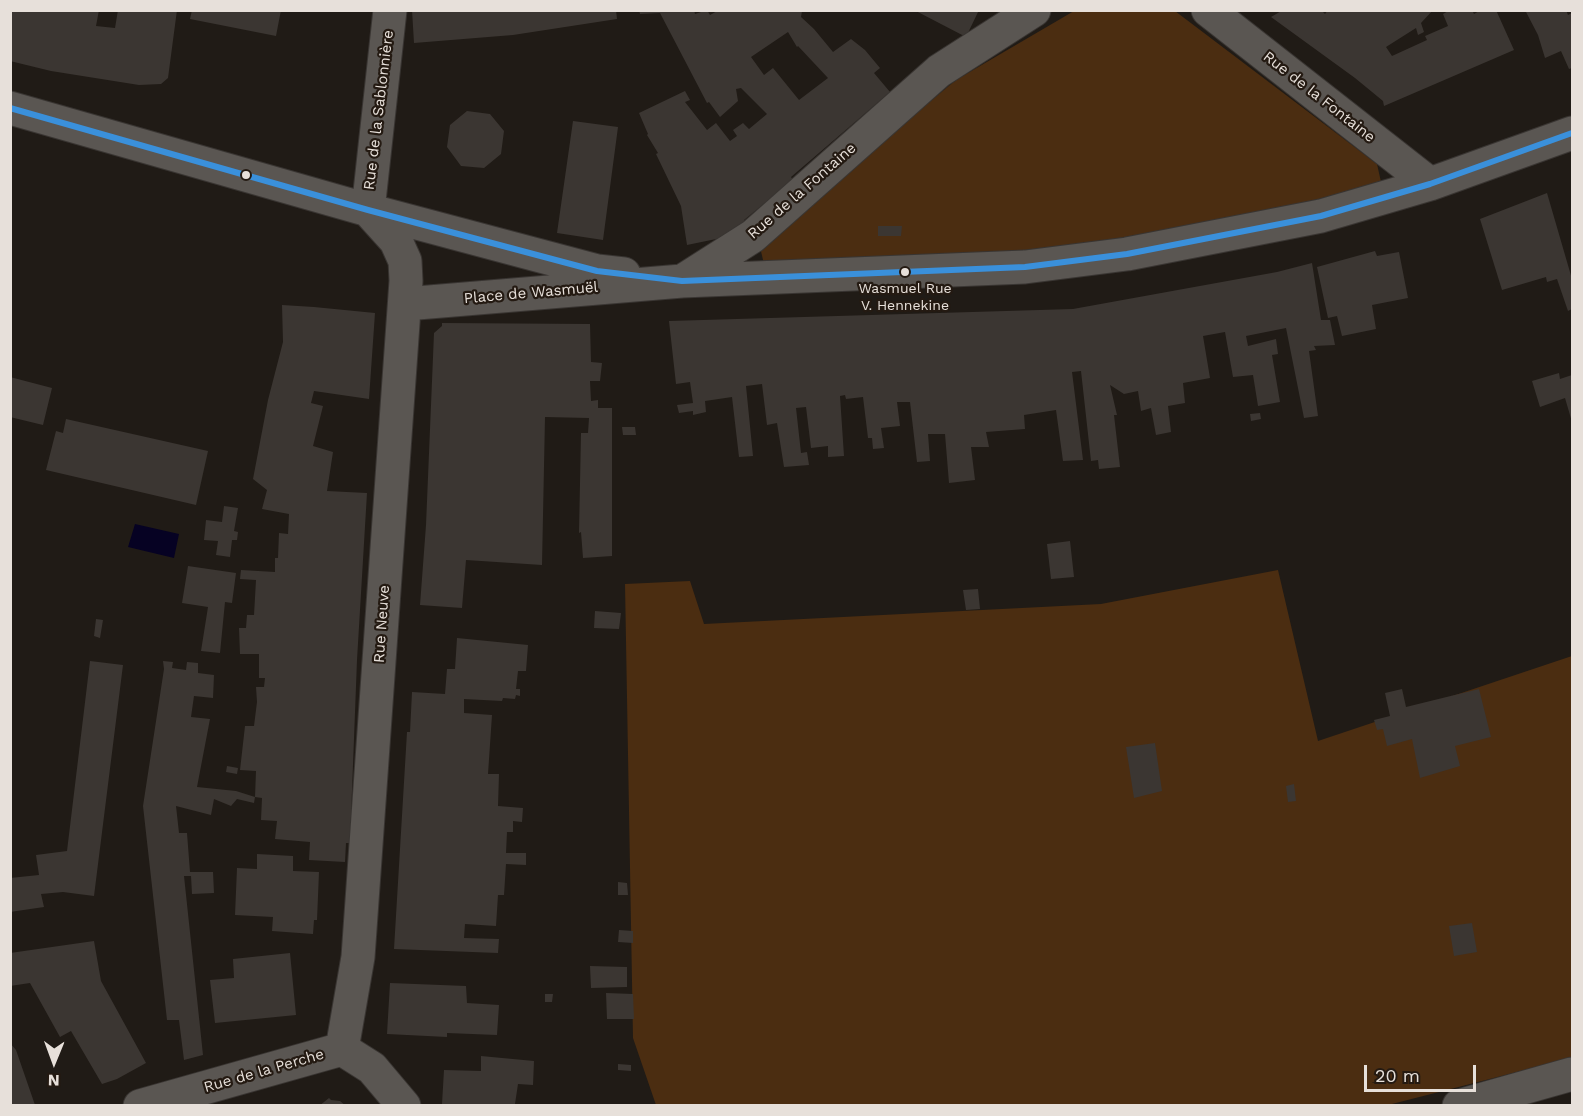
<!DOCTYPE html>
<meta charset="utf-8">
<style>
body{margin:0}
#map{position:relative;width:1583px;height:1116px;overflow:hidden;background:#201b16;font-family:"Work Sans",sans-serif}
canvas{display:block}
.frame{position:absolute;inset:0;border:12px solid #e7e0da;pointer-events:none}
.north{position:absolute;left:24px;top:1032px;width:60px;height:60px;-webkit-text-stroke:4px #241a12;paint-order:stroke;rotate:181deg;font-size:16px;font-weight:700;line-height:24px;text-align:center;color:#e7e0da}
.north::after{content:'';display:block;margin:auto;width:21px;height:27px;background:#e7e0da;clip-path:polygon(50% 0,100% 100%,50% 72%,0 100%)}
.scale{position:absolute;left:1364px;top:1065px;width:112px;height:27px;box-sizing:border-box;border:3px solid #e7e0da;border-top:0;padding-left:8px;font-size:18px;line-height:21px;white-space:nowrap;color:#e7e0da;-webkit-text-stroke:4px #241a12;paint-order:stroke}
</style>
<div id="map">
<canvas width="1583" height="1116"></canvas>
<div class="frame"></div>
<div class="north">N</div>
<div class="scale">20 m</div>
</div>
<script>
const c = document.querySelector('canvas').getContext('2d');
c.lineJoin = 'round';
function fillPath(path, color) { c.fillStyle = color; c.fill(path, 'evenodd'); }
const toPath = rows => new Path2D(rows.map(r => 'M' + r).join(''));
function strokePath(path, color, width, dash) { c.strokeStyle = color; c.lineWidth = width; c.lineCap = dash ? 'butt' : 'round'; c.setLineDash(dash || []); c.stroke(path); }
function write(font, color, halo, rows, align = 'center') {
  c.font = font + ' "Work Sans",sans-serif'; c.lineWidth = 4.5; c.setLineDash([]); c.textBaseline = 'middle'; c.strokeStyle = halo; c.fillStyle = color; for (const [text, x, y, turn = 0] of rows) {
    c.save(); c.translate(x, y); c.rotate((+turn || 0) * Math.PI / 180); c.textAlign = isNaN(turn) ? turn : align; if (halo) c.strokeText(text, 0, 0); c.fillText(text, 0, 0); c.restore();
  }
}
fillPath(toPath([
 [1074,11,1175,11,1377,164,1381,182,1319,199,1129,239,1010,254,764,264,759,243,956,80],
 [1278,570,1318,741,1572,656,1572,1058,1388,1105,656,1105,633,1038,625,584,690,581,704,624,1101,604]
]), '#4b2d11');
fillPath(toPath([
 [135,524,179,534,174,558,128,547]
]), '#060223');
fillPath(toPath([
 [10,10,99,10,96,26,115,28,118,10,177,10,168,78,161,84,139,85,51,71,10,61],
 [192,10,281,10,276,36,190,19],
 [412,10,616,10,617,19,513,35,414,43],
 [639,10,694,10,695,14,707,10,710,15,719,10,802,11,801,17,814,29,833,52,851,39,865,50,880,68,874,73,890,92,791,177,793,180,744,220,750,232,687,245,681,206,656,154,658,153,647,135,648,134,639,113,685,91,690,100,685,102,707,130,716,123,730,141,737,136,733,130,743,123,749,129,767,114,741,88,736,89,738,101,720,117,709,102,707,103,660,13,640,14],
 [788,32,797,47,798,46,828,78,799,100,773,68,764,75,751,57],
 [914,10,979,10,966,37],
 [1283,10,1321,10,1325,14,1328,10,1433,10,1421,23,1424,32,1418,35,1416,28,1386,47,1392,56,1427,40,1425,36,1448,26,1443,14,1450,10,1472,10,1474,14,1481,10,1496,10,1514,50,1384,106,1383,101,1355,78,1271,17],
 [1525,10,1566,10,1568,15,1572,13,1572,68,1569,69,1561,51,1545,58,1538,35],
 [467,111,490,114,504,131,501,154,484,168,461,166,447,147,450,125],
 [573,121,618,127,603,240,557,233],
 [1547,193,1572,279,1572,309,1568,311,1557,279,1547,282,1546,277,1502,290,1480,219],
 [878,226,902,226,901,236,878,236],
 [1375,251,1377,256,1399,252,1408,298,1372,305,1376,329,1342,336,1337,316,1328,318,1317,267],
 [1312,263,1321,320,1330,320,1335,345,1314,346,1316,350,1309,351,1318,416,1304,418,1286,328,1246,336,1248,346,1276,339,1278,354,1272,355,1280,402,1258,406,1253,375,1233,377,1225,332,1203,336,1210,378,1183,383,1185,403,1168,406,1171,432,1156,435,1151,408,1141,411,1138,391,1124,394,1110,385,1117,415,1114,415,1120,467,1099,469,1098,460,1091,461,1081,371,1072,372,1083,460,1063,461,1056,410,1024,415,1025,429,986,432,989,447,971,447,975,480,949,483,945,434,928,434,930,461,917,462,910,402,897,402,900,426,881,428,884,448,873,449,872,438,868,438,863,397,846,399,845,395,840,396,844,456,828,457,828,446,811,448,806,407,796,408,801,453,807,452,809,465,784,467,777,423,767,425,762,384,746,386,753,456,739,457,732,397,705,401,706,412,693,415,693,411,679,413,677,405,693,403,690,382,676,384,669,321,1073,309,1277,272],
 [282,305,314,307,375,313,369,399,314,391,311,403,323,406,313,446,333,452,327,491,367,493,357,660,350,843,346,843,345,862,309,860,310,842,275,839,277,821,261,820,262,798,255,797,254,803,237,799,231,806,214,799,211,815,176,806,179,833,187,833,190,872,213,872,214,893,192,894,191,876,184,876,203,1055,184,1060,179,1020,167,1020,143,806,164,669,163,661,173,662,172,668,186,670,187,662,198,663,198,673,214,675,213,698,194,696,191,717,210,719,197,787,236,791,255,797,256,771,240,770,245,726,254,726,257,702,256,687,264,687,265,678,259,678,259,654,240,654,239,628,246,628,247,615,254,615,256,580,240,579,241,570,275,572,275,558,278,558,279,533,288,534,289,514,262,509,267,490,253,479,268,400,283,342],
 [442,323,590,324,591,362,602,363,600,381,590,381,591,401,598,400,598,408,612,408,612,556,583,558,581,532,579,533,581,433,588,433,589,418,545,417,542,565,466,560,462,608,420,605,426,525,434,333,442,326],
 [1559,373,1560,379,1572,375,1572,422,1565,398,1540,407,1532,381],
 [10,377,52,388,43,425,10,417],
 [1260,413,1261,419,1251,421,1250,414],
 [66,419,208,451,196,505,46,470,56,431,63,433],
 [622,427,635,427,636,435,623,435],
 [224,506,238,508,234,531,238,532,237,540,232,540,230,557,216,555,218,541,204,540,206,520,222,522],
 [1070,541,1074,577,1051,579,1047,544],
 [188,566,236,573,232,603,225,602,220,653,201,651,208,607,182,603],
 [978,589,980,609,966,610,963,590],
 [595,611,621,613,619,629,594,628],
 [96,619,103,620,100,638,94,636],
 [457,638,528,645,526,671,518,671,516,689,520,689,520,696,516,695,515,699,503,698,502,701,464,699,464,713,492,715,488,774,499,774,498,806,523,808,522,822,513,821,513,832,507,832,506,853,526,853,526,865,506,864,504,895,498,895,496,926,465,924,464,938,499,939,498,953,394,949,407,732,410,732,412,692,445,694,447,669,455,669],
 [90,661,123,665,94,896,63,892,41,894,44,907,10,912,10,878,39,875,36,855,67,851],
 [1402,689,1406,707,1479,689,1491,737,1455,746,1460,766,1420,778,1412,739,1387,746,1383,729,1377,730,1374,720,1390,716,1385,693],
 [1155,743,1162,791,1134,798,1126,747],
 [227,766,238,768,237,774,226,772],
 [1294,784,1296,801,1288,802,1286,786],
 [257,854,293,856,293,871,319,872,317,920,314,920,313,934,272,931,273,917,235,915,237,868,257,869],
 [618,882,627,883,628,895,618,895],
 [1472,923,1477,952,1454,956,1449,926],
 [619,930,633,931,633,943,618,942],
 [94,941,101,981,146,1063,117,1079,102,1084,71,1031,60,1037,30,983,10,986,10,953],
 [290,953,296,1015,215,1023,210,980,234,978,233,959],
 [590,966,627,967,627,987,591,988],
 [390,983,466,986,467,1003,499,1005,497,1035,447,1033,447,1037,387,1034],
 [606,993,633,994,634,1019,607,1019],
 [545,994,553,994,552,1002,545,1002],
 [10,1043,16,1050,35,1105,10,1106],
 [481,1056,534,1061,533,1085,518,1084,515,1104,442,1104,444,1070,481,1071],
 [618,1064,631,1065,631,1071,618,1070],
 [329,1098,331,1100,340,1101,346,1106,319,1106]
]), '#3b3632');
const minor = toPath([
 [1208,10,1430,184],
 [10,108,368,210,597,271,624,274],
 [368,210,390,10],
 [684,280,753,236,939,71,1034,10],
 [405,304,682,281,1025,267,1127,254,1321,216,1430,184,1572,133],
 [342,1049,358,957,406,281,405,261,396,241,368,210],
 [140,1106,342,1049,372,1068,404,1106],
 [1459,1106,1572,1074]
]);
strokePath(minor, '#393532', 35);
strokePath(minor, '#5a5652', 33);
strokePath(toPath([
 [10,108,368,210,597,271,682,281,1025,267,1127,254,1321,216,1430,184,1572,133]
]), '#3a90db', 6);
for (const [x, y, r, color] of [
 [246,175,5,"#e7e0da"],
 [905,272,5,"#e7e0da"]
]) { const dot = new Path2D(); dot.arc(x, y, r, 0, 2 * Math.PI); c.fillStyle = color; c.fill(dot); strokePath(dot, '#241a12', 2); }
write('14px', '#e7e0da', '#241a12', [
 ["Wasmuel Rue",905,289],
 ["V. Hennekine",905,306]
]);
write('15px', '#e7e0da', '#241a12', [
 ["Rue de la Fontaine",1319,97,38],
 ["Rue de la Sablonnière",379,110,-83],
 ["Rue de la Fontaine",802,191,-41],
 ["Place de Wasmuël",531,293,-5],
 ["Rue Neuve",382,624,-86],
 ["Rue de la Perche",264,1071,-16]
]);
</script>
